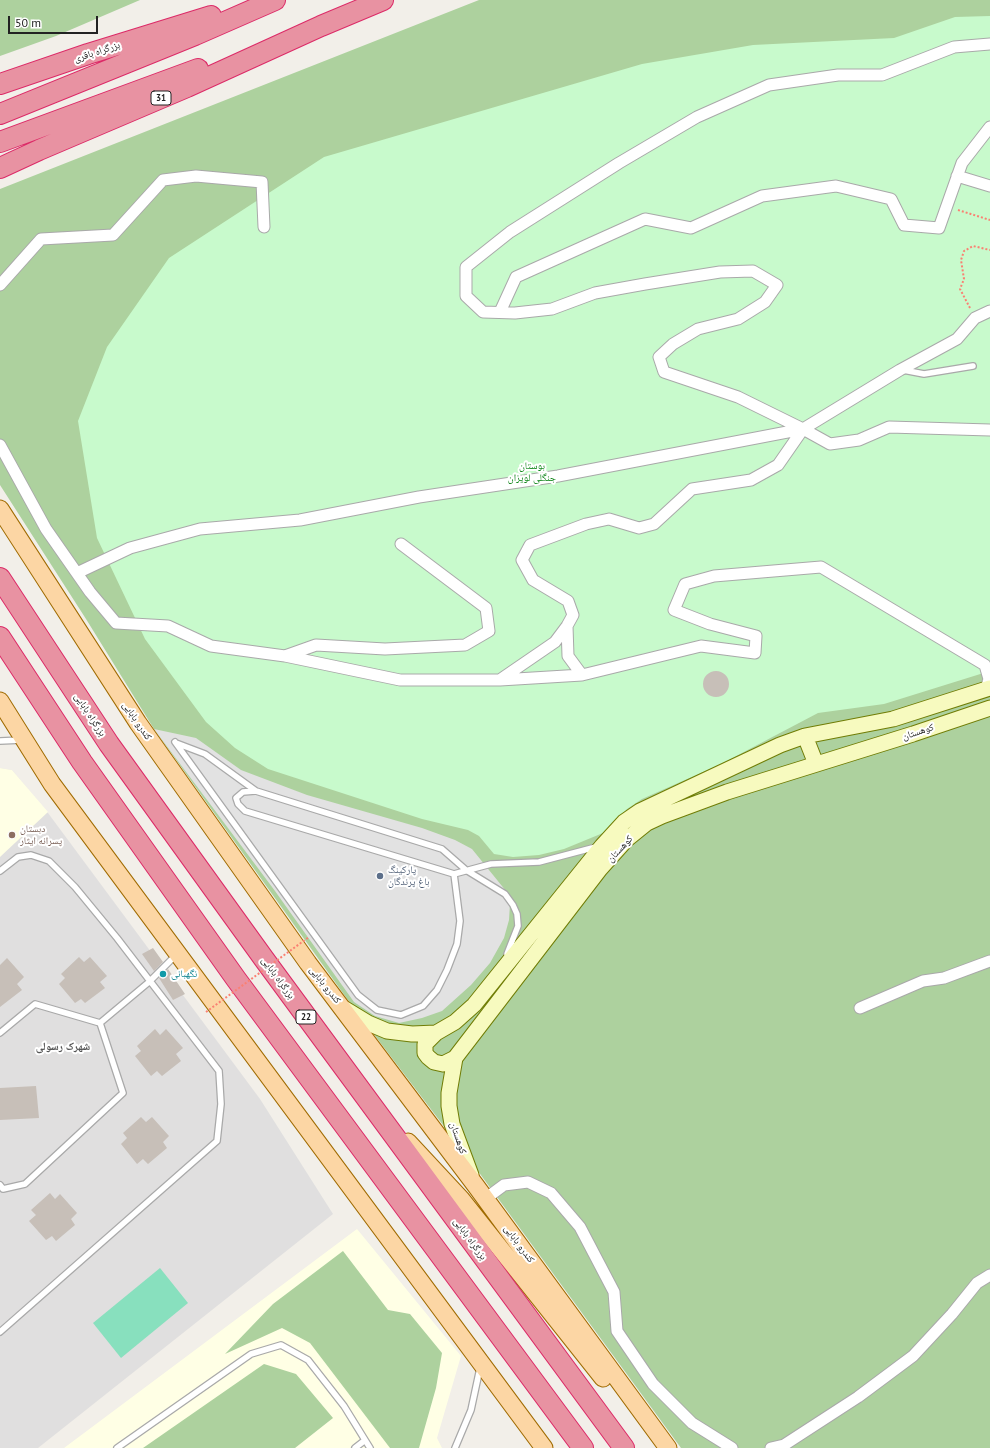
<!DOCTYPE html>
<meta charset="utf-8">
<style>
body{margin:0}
#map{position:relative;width:990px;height:1448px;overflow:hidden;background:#f2efe9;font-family:"PT Sans",sans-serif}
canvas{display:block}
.scale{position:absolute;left:8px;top:16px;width:90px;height:18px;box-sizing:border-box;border:2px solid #222;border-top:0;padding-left:5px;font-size:12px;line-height:14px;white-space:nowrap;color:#222;-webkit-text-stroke:3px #fff;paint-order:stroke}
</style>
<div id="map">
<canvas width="990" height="1448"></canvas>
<div class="scale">50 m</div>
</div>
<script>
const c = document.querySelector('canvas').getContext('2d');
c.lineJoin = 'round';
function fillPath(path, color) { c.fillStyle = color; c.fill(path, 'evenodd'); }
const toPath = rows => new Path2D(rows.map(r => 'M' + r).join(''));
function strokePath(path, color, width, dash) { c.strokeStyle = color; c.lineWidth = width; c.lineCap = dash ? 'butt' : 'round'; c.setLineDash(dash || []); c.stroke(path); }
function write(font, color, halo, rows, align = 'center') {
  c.font = font + ' "PT Sans","Noto Naskh Arabic",sans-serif'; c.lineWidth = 4; c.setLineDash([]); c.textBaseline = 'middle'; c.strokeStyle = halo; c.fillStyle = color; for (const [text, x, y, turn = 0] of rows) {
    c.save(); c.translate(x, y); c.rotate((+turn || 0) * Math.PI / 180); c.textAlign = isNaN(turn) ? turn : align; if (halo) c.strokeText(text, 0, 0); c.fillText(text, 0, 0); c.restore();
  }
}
fillPath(toPath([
 [0,768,12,770,48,813,260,1099,333,1214,38,1448,0,1448]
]), '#e0dfdf');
fillPath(toPath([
 [0,768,12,770,48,812,0,857],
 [357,1229,461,1356,437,1438,442,1448,64,1448]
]), '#ffffe5');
fillPath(toPath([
 [0,0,140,0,56,36,0,56],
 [479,0,990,0,990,1448,681,1448,475,1167,350,1003,154,729,86,619,0,485,0,189],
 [343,1251,388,1310,410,1314,442,1353,436,1388,419,1448,390,1448,310,1343,282,1328,225,1354,273,1304],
 [264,1364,296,1374,333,1418,295,1448,143,1448]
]), '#add19e');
fillPath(toPath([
 [990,16,990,671,884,704,818,713,721,764,642,799,627,809,603,833,564,849,539,855,513,857,494,854,479,836,468,830,422,819,268,769,235,748,206,722,145,639,97,538,78,421,107,347,169,258,324,157,642,64,753,45,894,38,955,17]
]), '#c8facc');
fillPath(toPath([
 [160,1268,188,1303,121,1358,93,1323]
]), '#88e0be');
fillPath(toPath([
 [154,729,196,738,241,770,307,795,422,828,455,840,472,849,506,891,510,904,509,920,504,938,490,963,471,985,442,1011,422,1018,399,1023,375,1016,354,1002,275,891]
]), '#e2e2e2');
fillPath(toPath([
 '703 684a13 13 0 1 1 26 0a13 13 0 1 1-26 0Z',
 [153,948,163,962,154,971,142,954],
 [79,957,84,962,90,957,107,976,100,982,105,988,85,1003,81,999,75,1003,59,984,65,978,61,974],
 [7,958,24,977,17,984,22,990,0,1007,0,965],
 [168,969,185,994,173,1000,159,978],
 [155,1029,160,1035,166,1029,183,1048,176,1054,181,1061,162,1076,157,1071,151,1076,135,1056,141,1051,137,1046],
 [36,1086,39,1118,0,1120,0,1088],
 [141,1117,146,1122,152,1117,169,1136,163,1142,167,1148,148,1164,143,1159,137,1164,121,1144,127,1138,123,1133],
 [50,1193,55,1199,60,1194,77,1213,71,1219,75,1225,56,1241,52,1236,46,1240,29,1221,36,1215,31,1210]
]), '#c7bfb8');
const lane = toPath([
 [903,370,924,374,973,366],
 [0,741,22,740],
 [175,742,358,995,377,1010,401,1015,423,1006,437,990,447,970,457,944,460,921,454,874],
 [176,743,205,754,256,791,442,849,466,870,505,894,513,905,517,914,518,926,507,954],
 [255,791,243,792,236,798,238,804,245,811,454,874,491,864,539,862,596,847],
 [0,871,18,857,31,855,49,861,75,887,117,938,219,1071,221,1104,217,1141,0,1332],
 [100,1023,149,982,177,954],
 [0,1033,35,1004,100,1023],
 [0,1185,3,1189,25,1184,123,1093,100,1023],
 [117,1448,251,1354,281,1345,308,1360,344,1406,370,1448],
 [355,1448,364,1441],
 [455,1448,471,1410,480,1368]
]);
const street = toPath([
 [990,44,954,47,882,75,838,75,769,85,697,117,619,163,510,232,466,267,466,296,483,312,515,313,552,309,595,293,645,284,720,272,753,271,777,285,765,302,738,319,698,329,673,344,659,357,664,372,738,397,803,429,900,370,957,339,975,318,990,311],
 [957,176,990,186],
 [0,285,41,239,113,235,163,180,196,176,262,182,264,227],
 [500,312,516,277,645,219,691,228,762,196,836,186,891,199,904,225,939,228,962,163,990,127],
 [0,445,46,529,90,592,116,623,168,626,211,646,285,656,400,680,500,680,582,675,701,646,755,653,756,636,710,624,674,610,685,584,714,576,821,567,985,665,989,679,986,689],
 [77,573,130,548,200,529,300,520,419,497,558,476,803,429,830,444,859,440,889,427,990,430],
 [567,626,568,656,582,675],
 [285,656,316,645,385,649,465,645,489,631,486,608,401,544],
 [501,679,555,642,567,626,573,615,568,601,533,580,522,560,530,545,586,524,609,519,639,528,654,524,692,489,751,480,778,465,803,429],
 [860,1008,923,981,944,978,990,961],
 [485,1199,504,1185,528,1182,551,1193,580,1227,614,1292,617,1331,653,1384,692,1423,732,1448],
 [771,1448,784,1445,858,1397,913,1356,952,1314,977,1283,990,1275]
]);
const secondary = toPath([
 [805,736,816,764],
 [345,1009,368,1023,387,1031,412,1034,436,1033,455,1022,474,1005,602,846,624,822,640,811,780,745,805,736,893,719,990,688],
 [436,1033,425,1044,425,1053,428,1057,434,1062,443,1064,455,1058],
 [471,1175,452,1124,449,1106,449,1093,455,1058,600,869,626,840,647,823,662,816,727,792,913,734,990,708]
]);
const primary = toPath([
 [0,509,138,723,308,963,476,1186,668,1448],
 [0,701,52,784,544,1448],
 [408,1142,461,1199,603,1378]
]);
const highway = toPath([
 [0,84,88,54,211,16],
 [0,114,195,35,275,0],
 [0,142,198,69],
 [0,168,39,150,187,87,321,26,383,0],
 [0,578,109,744,264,959,624,1448],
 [0,637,82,762,236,979,583,1448]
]);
strokePath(lane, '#a9a9a9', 8);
strokePath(street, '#a9a9a9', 13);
strokePath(secondary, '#707d05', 17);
strokePath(primary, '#a06b00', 19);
strokePath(highway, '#dc2a67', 22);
strokePath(toPath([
 [958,210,990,220],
 [970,308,960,289,964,279,961,260,964,251,973,246,990,250]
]), '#fa8072', 2, [2, 2]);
strokePath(lane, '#fff', 5.5);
strokePath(street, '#fff', 11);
strokePath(secondary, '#f7fabf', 15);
strokePath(primary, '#fcd6a4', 17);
strokePath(highway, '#e892a2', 20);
strokePath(toPath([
 [206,1012,309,937]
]), '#fa8072', 2, [2, 2]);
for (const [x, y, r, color] of [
 [12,835,4,"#8d6e63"],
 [380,876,4,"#5c6f8a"],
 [163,974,4,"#0f9aa8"]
]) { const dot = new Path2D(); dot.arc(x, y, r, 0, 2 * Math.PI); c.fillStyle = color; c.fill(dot); strokePath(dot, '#fff', 1.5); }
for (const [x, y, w] of [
 [161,98,20],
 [306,1017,20]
]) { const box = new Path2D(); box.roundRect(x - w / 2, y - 7, w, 14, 3); c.fillStyle = '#fff'; c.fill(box); strokePath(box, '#222', 1); }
write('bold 9px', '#222', null, [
 ["31",161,98],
 ["22",306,1017]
]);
write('10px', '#222', '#fff', [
 ["بزرگراه باقری",97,52,-18],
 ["بزرگراه بابایی",90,715,57],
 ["کندرو بابایی",137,721,56],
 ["کوهستان",918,732,-18],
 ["کوهستان",620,849,-47],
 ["بزرگراه بابایی",278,978,54],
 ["کندرو بابایی",325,985,52],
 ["کوهستان",458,1138,71],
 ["بزرگراه بابایی",470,1239,54],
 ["کندرو بابایی",519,1244,54]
]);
write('10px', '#0c8416', '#fff', [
 ["بوستان",532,466],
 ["جنگلی لویزان",532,478]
]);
write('10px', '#785e54', '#fff', [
 ["دبستان",20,829],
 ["پسرانه ایثار",20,841]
], 'left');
write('10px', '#4e5e75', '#fff', [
 ["پارکینگ",388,870],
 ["باغ پرندگان",388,882]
], 'left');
write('10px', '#0d838f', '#fff', [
 ["نگهبانی",171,974]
], 'left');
write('bold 11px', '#555', '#fff', [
 ["شهرک رسولی",63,1047]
]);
</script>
